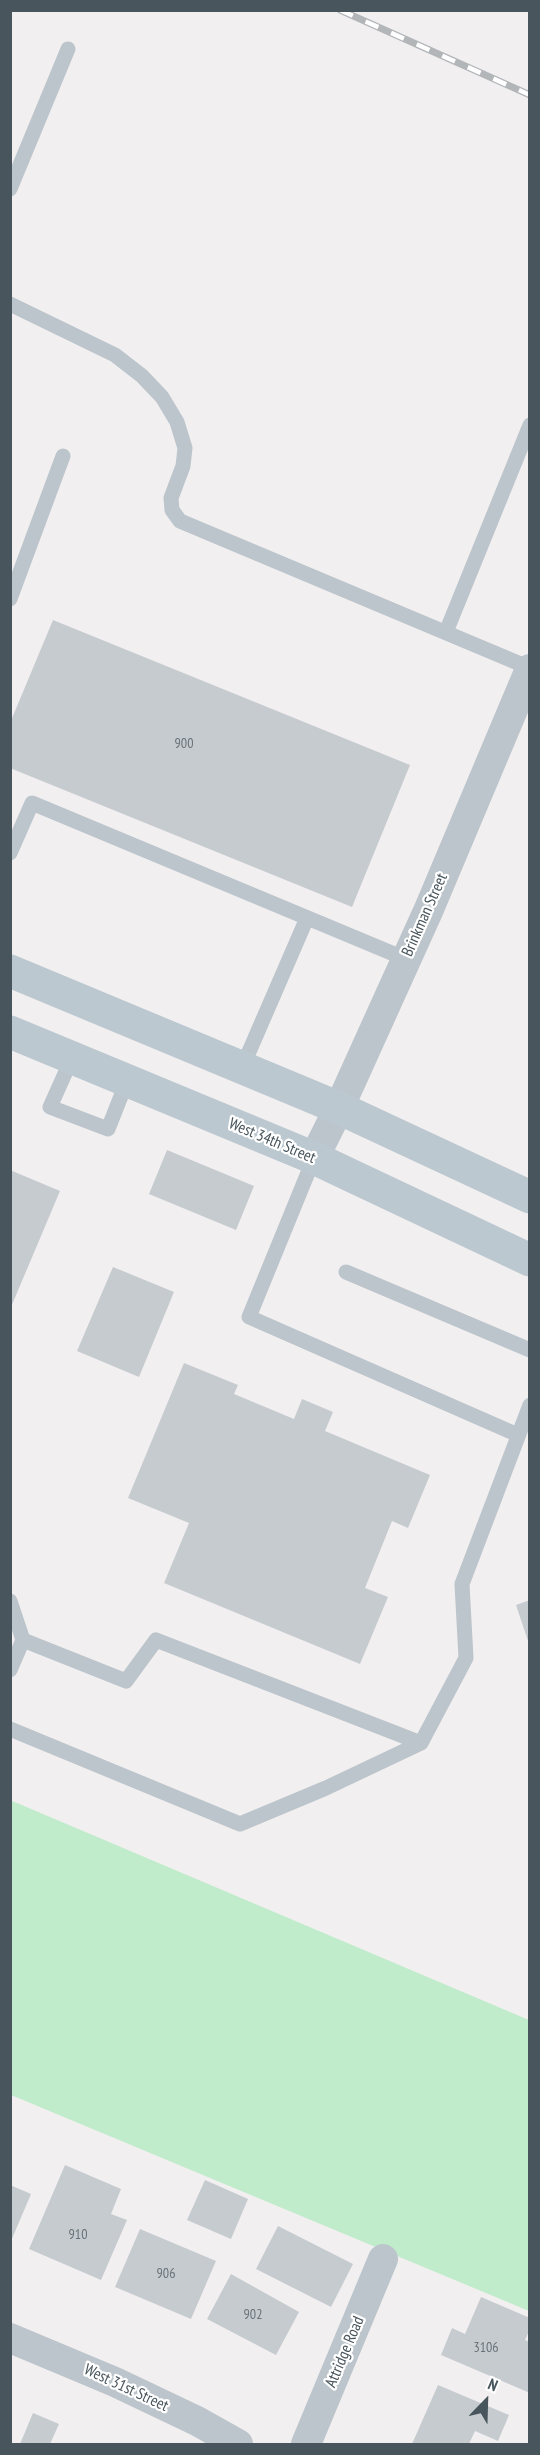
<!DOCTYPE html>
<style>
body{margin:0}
#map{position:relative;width:540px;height:2455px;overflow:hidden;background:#f2eff0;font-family:"PT Sans Narrow",sans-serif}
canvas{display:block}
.frame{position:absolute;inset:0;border:12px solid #48555c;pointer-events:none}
.north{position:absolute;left:456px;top:2371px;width:60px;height:60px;-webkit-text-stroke:4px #fff;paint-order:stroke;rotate:23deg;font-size:16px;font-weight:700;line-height:24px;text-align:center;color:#48555c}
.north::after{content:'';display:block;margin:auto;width:21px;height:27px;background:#48555c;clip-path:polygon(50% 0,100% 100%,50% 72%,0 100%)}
</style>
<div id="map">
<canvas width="540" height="2455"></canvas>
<div class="frame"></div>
<div class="north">N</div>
</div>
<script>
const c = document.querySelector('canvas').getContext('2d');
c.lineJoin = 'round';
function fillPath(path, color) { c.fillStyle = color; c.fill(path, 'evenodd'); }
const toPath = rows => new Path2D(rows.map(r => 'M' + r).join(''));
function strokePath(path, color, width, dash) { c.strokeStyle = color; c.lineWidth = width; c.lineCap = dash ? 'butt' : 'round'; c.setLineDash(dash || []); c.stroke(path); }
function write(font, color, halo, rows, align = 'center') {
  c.font = font + ' "PT Sans Narrow",sans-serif'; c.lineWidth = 4.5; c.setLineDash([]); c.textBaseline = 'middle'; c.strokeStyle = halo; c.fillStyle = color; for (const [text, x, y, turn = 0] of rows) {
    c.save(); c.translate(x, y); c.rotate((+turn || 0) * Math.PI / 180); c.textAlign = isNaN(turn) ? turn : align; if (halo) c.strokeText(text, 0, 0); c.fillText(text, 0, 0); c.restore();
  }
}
fillPath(toPath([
 [10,1800,529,2020,529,2311,11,2095]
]), '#c1eccc');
fillPath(toPath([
 [53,620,410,765,352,907,10,768,10,723],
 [167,1150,254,1186,236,1230,149,1194],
 [10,1170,60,1191,11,1307,10,1307],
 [113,1267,174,1292,139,1377,77,1351],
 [184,1363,238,1385,234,1394,294,1419,302,1399,333,1412,325,1431,430,1475,408,1528,392,1521,365,1588,388,1597,360,1664,164,1583,189,1523,128,1498],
 [530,1600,530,1644,529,1644,516,1605],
 [65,2165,121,2189,111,2214,127,2220,101,2280,29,2249],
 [205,2180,248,2199,231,2239,187,2220],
 [10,2185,31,2194,11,2241,10,2241],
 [278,2226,353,2264,331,2307,256,2269],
 [140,2229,216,2261,191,2319,115,2287],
 [231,2274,299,2312,276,2355,207,2319],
 [481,2297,530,2318,530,2329,525,2340,530,2342,530,2393,441,2355,452,2328,465,2334],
 [438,2385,509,2415,498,2441,475,2431,469,2444,412,2444],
 [33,2413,59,2424,50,2444,20,2444]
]), '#c6cbcf');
strokePath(toPath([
 [10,189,68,49],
 [10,304,115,355,142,376,162,397,177,422,185,448,183,466,171,498,172,510,180,521,530,668],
 [10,599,63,456],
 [446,632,530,425],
 [10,853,32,803,406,959],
 [72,1058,50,1107,108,1129,127,1081],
 [242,1068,307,918],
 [314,1158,249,1317,518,1435],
 [346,1272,530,1350],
 [10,1601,23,1640,10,1670],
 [23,1640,126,1681,156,1640,421,1743,466,1658,462,1584,530,1405],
 [10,1729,240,1824,326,1788,421,1743]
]), '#bcc5cb', 15);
strokePath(toPath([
 [314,1158,339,1108,429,909,530,669],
 [10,2338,115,2382,197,2421,238,2444],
 [306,2444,383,2259]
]), '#bcc5cb', 30);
strokePath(toPath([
 [10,971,339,1108,530,1197],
 [10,1032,314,1158,530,1260]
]), '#bcc8d0', 33);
const rail = toPath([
 [340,10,530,95]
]);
strokePath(rail, '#b2b6b9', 7);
strokePath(rail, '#fff', 4.5, [14]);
write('14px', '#687279', null, [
 ["900",184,744],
 ["910",78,2235],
 ["906",166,2274],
 ["902",253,2315],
 ["3106",486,2348]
]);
write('16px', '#48555c', '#fff', [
 ["Brinkman Street",425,915,-66],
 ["West 34th Street",272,1141,23],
 ["Attridge Road",345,2352,-67],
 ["West 31st Street",126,2388,25]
]);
</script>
